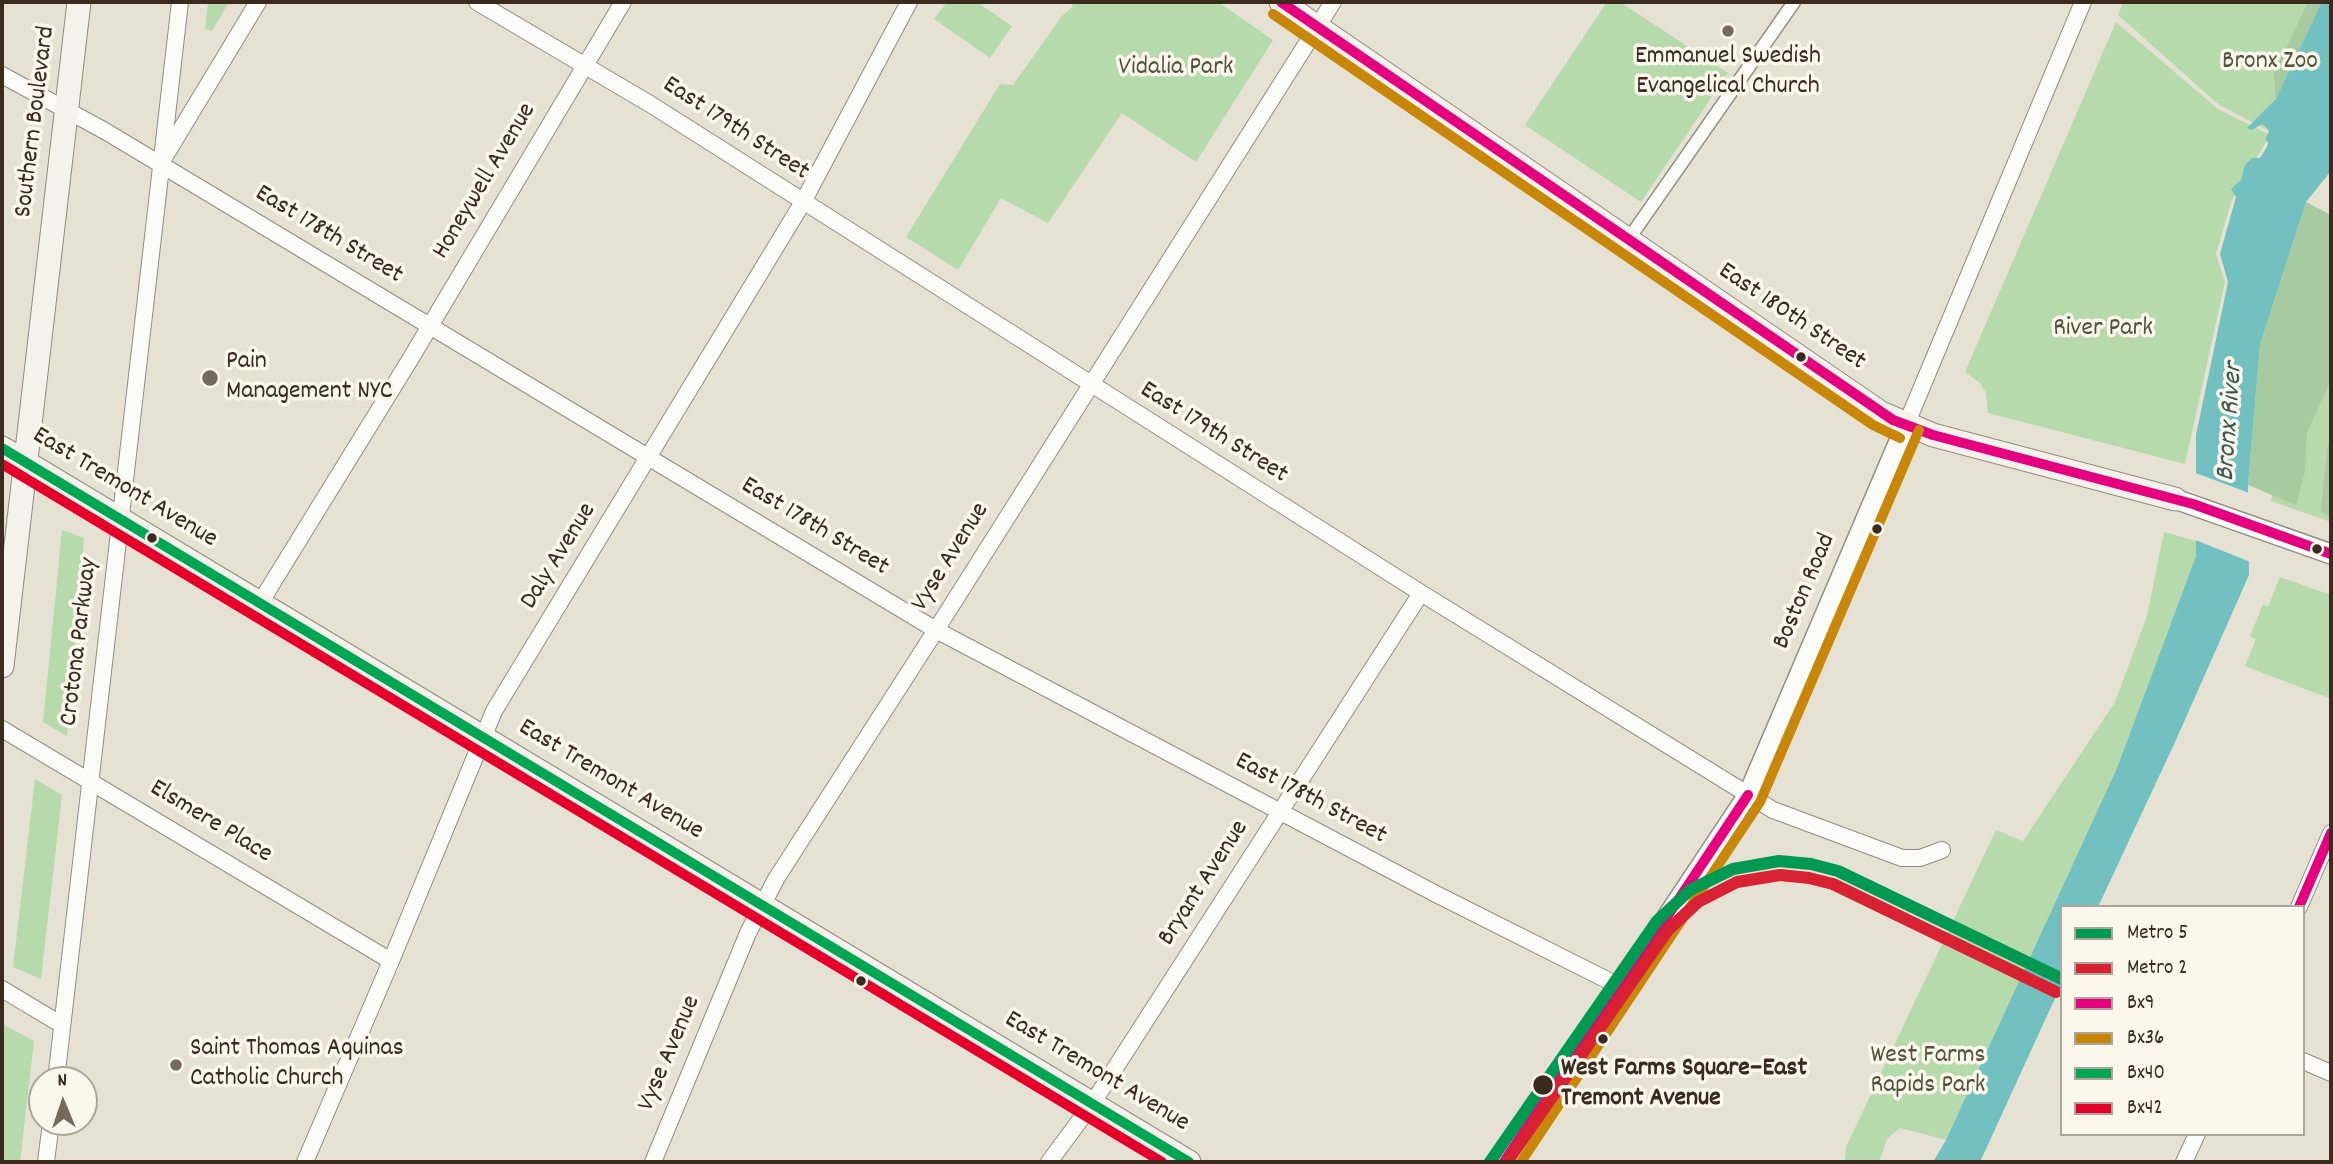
<!DOCTYPE html>
<meta charset="utf-8">
<style>
body{margin:0}
#map{position:relative;width:2333px;height:1164px;overflow:hidden;background:#e5e2d3;font-family:Dekko,sans-serif}
canvas{display:block}
.frame{position:absolute;inset:0;border:4px solid #3b2a1e;pointer-events:none}
.legend{position:absolute;left:2060px;top:905px;width:245px;height:231px;box-sizing:border-box;background:#fbf7ec;border:2px solid #aea59a;margin:0;padding:9px 12px;list-style:none;font-size:21px;color:#3b2a1e}
.legend li{display:flex;align-items:center;gap:14px;height:35px}
.legend b{width:35px;border:2px solid #aea59a}
.north{position:absolute;left:28px;top:1066px;width:70px;height:70px;box-sizing:border-box;background:#fbf7ec;border:2px solid #aea59a;border-radius:50%;rotate:358deg;font-size:19px;font-weight:700;line-height:28px;text-align:center;color:#3b2a1e}
.north::after{content:'';display:block;margin:auto;width:24px;height:32px;background:#766a5d;clip-path:polygon(50% 0,100% 100%,50% 72%,0 100%)}
</style>
<div id="map">
<canvas width="2333" height="1164"></canvas>
<div class="frame"></div>
<ul class="legend">
<li><b style="height:9px;background:#009952"></b>Metro 5</li>
<li><b style="height:9px;background:#d82233"></b>Metro 2</li>
<li><b style="height:9px;background:#e5007d"></b>Bx9</li>
<li><b style="height:9px;background:#c88708"></b>Bx36</li>
<li><b style="height:9px;background:#00a651"></b>Bx40</li>
<li><b style="height:9px;background:#e4002b"></b>Bx42</li>
</ul>
<div class="north">N</div>
</div>
<script>
const c = document.querySelector('canvas').getContext('2d');
c.lineJoin = 'round';
function fillPath(path, color) { c.fillStyle = color; c.fill(path, 'evenodd'); }
const toPath = rows => new Path2D(rows.map(r => 'M' + r).join(''));
function strokePath(path, color, width, dash) { c.strokeStyle = color; c.lineWidth = width; c.lineCap = dash ? 'butt' : 'round'; c.setLineDash(dash || []); c.stroke(path); }
function write(font, color, halo, rows, align = 'center') {
  c.font = font + ' Dekko,sans-serif'; c.lineWidth = 7; c.setLineDash([]); c.textBaseline = 'middle'; c.strokeStyle = halo; c.fillStyle = color; for (const [text, x, y, turn = 0] of rows) {
    c.save(); c.translate(x, y); c.rotate((+turn || 0) * Math.PI / 180); c.textAlign = isNaN(turn) ? turn : align; if (halo) c.strokeText(text, 0, 0); c.fillText(text, 0, 0); c.restore();
  }
}
fillPath(toPath([
 [208,2,229,2,212,31,205,29],
 [947,2,977,2,1012,26,990,58,934,19],
 [1069,2,1218,2,1273,40,1196,162,1122,113,1048,223,1001,198,958,270,906,237,1000,84,1013,85,1062,16,1073,6],
 [1607,2,1620,2,1728,73,1641,202,1525,125],
 [2123,2,2331,2,2331,163,2219,105,2118,15],
 [2116,22,2218,109,2270,135,2231,202,2216,254,2225,282,2185,464,1988,413,1986,393,1980,383,1965,372],
 [2331,203,2331,522,2271,501],
 [62,530,84,538,67,736,43,722],
 [2164,532,2196,541,2196,556,2117,768,1946,1140,1900,1128,1887,1139,1879,1162,1845,1162,1846,1147,1996,830,2023,841,2115,702,2147,616],
 [2280,577,2331,595,2331,699,2245,666,2256,639,2250,636,2263,604,2268,607],
 [35,779,62,795,41,979,13,967],
 [2,1024,34,1041,20,1162,2,1162]
]), '#b7daac');
fillPath(toPath([
 [2308,2,2322,2,2276,99,2274,73],
 [2306,202,2331,215,2331,380,2307,433,2305,471,2296,505,2248,485,2260,345],
 [2331,437,2331,516,2321,512,2327,449]
]), '#a7caa1');
fillPath(toPath([
 [2322,2,2331,2,2331,171,2306,202,2260,345,2248,485,2249,575,2176,740,2098,907,2062,907,2062,983,1980,1162,1933,1162,1946,1140,2117,768,2196,556,2196,435,2228,282,2220,254,2236,197,2231,189,2241,180,2245,165,2252,158,2260,158,2267,147,2268,142,2265,140,2269,131,2265,126,2262,124,2252,130,2247,128,2276,99]
]), '#72c0c0');
fillPath(toPath([
 [2193,472,2252,494,2253,563,2193,539]
]), '#e5e2d3');
const pedestrian = toPath([
 [1628,240,1794,2]
]);
const minor = toPath([
 [477,2,650,104,1421,593,1773,810,1902,858,1920,858,1942,850],
 [2,75,105,131,936,630,1436,894,1621,987],
 [165,156,258,2],
 [1906,425,2083,2],
 [260,603,411,358,623,2],
 [2,729,391,961],
 [2299,907,2331,833],
 [2,989,62,1025],
 [2303,1061,2331,1073],
 [56,1080,180,2],
 [46,1162,51,1122],
 [305,1162,391,961,494,711,803,202,909,2],
 [653,1162,748,933,776,879,936,630,1333,2],
 [1049,1162,1092,1104,1421,593],
 [2184,1162,2197,1134]
]);
const tertiary = toPath([
 [2175,499,2331,554],
 [1504,1162,1748,795,1906,425]
]);
const secondary = toPath([
 [1281,2,1881,413,1933,435,2175,499],
 [2,448,1189,1162],
 [2,666,79,2]
]);
strokePath(pedestrian, '#918d83', 15);
strokePath(minor, '#918d83', 18);
strokePath(tertiary, '#918d83', 22);
strokePath(secondary, '#918d83', 25);
strokePath(pedestrian, '#fbfbf8', 12);
strokePath(minor, '#fbfbf8', 16);
strokePath(tertiary, '#fbfbf8', 19);
strokePath(secondary, '#f5f1eb', 23);
strokePath(toPath([
 [1281,2,1893,420,1933,435,2193,504,2331,554],
 [2299,907,2331,833],
 [1504,1162,1748,795]
]), '#e5007d', 10);
strokePath(toPath([
 [1273,14,1873,425,1900,438],
 [1521,1162,1760,802,1919,430]
]), '#c88708', 10);
strokePath(toPath([
 [2,448,1189,1162]
]), '#00a651', 10);
strokePath(toPath([
 [2,464,1162,1162]
]), '#e4002b', 10);
strokePath(toPath([
 [1490,1162,1657,921,1690,890,1733,869,1779,861,1811,864,1838,871,2062,979]
]), '#009952', 12);
strokePath(toPath([
 [1507,1162,1668,930,1698,902,1737,882,1780,875,1809,878,1833,884,2056,992]
]), '#d82233', 12);
for (const [x, y, r, color] of [
 [1728,31,7,"#766a5d"],
 [1801,357,6,"#3b2a1e"],
 [210,378,9,"#766a5d"],
 [1877,529,6,"#3b2a1e"],
 [152,538,6,"#3b2a1e"],
 [2317,549,6,"#3b2a1e"],
 [861,981,6,"#3b2a1e"],
 [1603,1039,6,"#3b2a1e"],
 [176,1065,7,"#766a5d"],
 [1543,1085,11,"#3b2a1e"]
]) { const dot = new Path2D(); dot.arc(x, y, r, 0, 2 * Math.PI); c.fillStyle = color; c.fill(dot); strokePath(dot, '#fbf7ec', 2.5); }
write('26px', '#3b2a1e', '#fbf7ec', [
 ["Emmanuel Swedish",1728,58,"center"],
 ["Evangelical Church",1728,88,"center"],
 ["Pain",226,363],
 ["Management NYC",226,393],
 ["Saint Thomas Aquinas",190,1050],
 ["Catholic Church",190,1080]
], 'left');
write('26px', '#50543a', '#fbf7ec', [
 ["Bronx Zoo",2270,63],
 ["Vidalia Park",1176,69],
 ["River Park",2103,330],
 ["West Farms",1928,1057],
 ["Rapids Park",1928,1087]
]);
write('26px', '#3b2a1e', '#fbf7ec', [
 ["Southern Boulevard",37,122,-83],
 ["East 179th Street",735,130,33],
 ["Honeywell Avenue",486,182,-59],
 ["East 178th Street",328,236,31],
 ["East 180th Street",1791,318,34],
 ["East 179th Street",1213,434,32],
 ["East Tremont Avenue",124,489,31],
 ["East 178th Street",814,528,31],
 ["Daly Avenue",560,557,-58],
 ["Vyse Avenue",952,558,-58],
 ["Boston Road",1806,592,-67],
 ["Crotona Parkway",81,642,-83],
 ["East Tremont Avenue",610,781,31],
 ["East 178th Street",1310,800,28],
 ["Elsmere Place",210,823,31],
 ["Bryant Avenue",1205,884,-57],
 ["Vyse Avenue",671,1054,-67],
 ["East Tremont Avenue",1096,1073,31]
]);
write('bold 26px', '#3b2a1e', '#fbf7ec', [
 ["West Farms Square–East",1561,1070],
 ["Tremont Avenue",1561,1100]
], 'left');
write('italic 28px', '#3d5954', '#fbf7ec', [
 ["Bronx River",2232,422,-86]
]);
</script>
